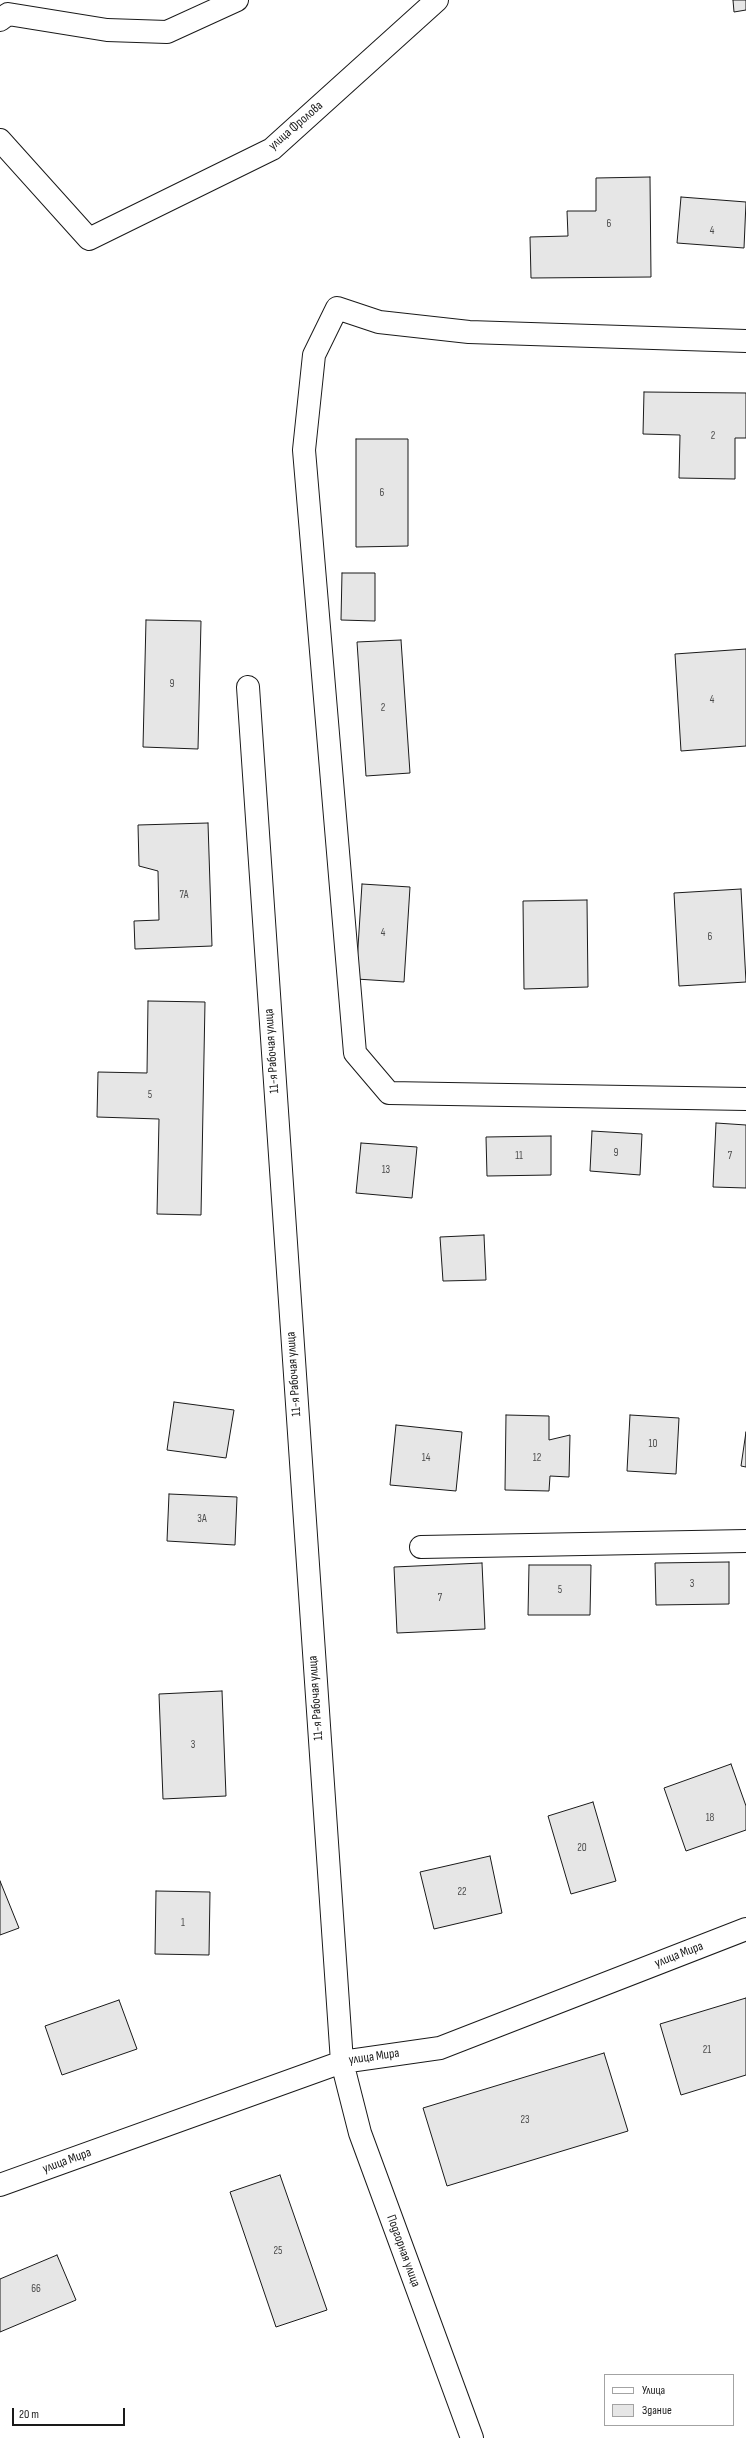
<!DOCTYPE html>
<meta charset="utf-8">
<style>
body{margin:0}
#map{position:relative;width:746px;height:2438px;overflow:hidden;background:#fff;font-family:"Sofia Sans Condensed",sans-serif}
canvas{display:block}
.legend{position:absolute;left:604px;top:2374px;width:130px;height:52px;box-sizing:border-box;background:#fff;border:1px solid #a3a3a3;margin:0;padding:5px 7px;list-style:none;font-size:12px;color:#1a1a1a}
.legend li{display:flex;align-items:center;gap:8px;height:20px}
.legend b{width:20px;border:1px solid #a3a3a3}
.scale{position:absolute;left:12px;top:2408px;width:113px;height:18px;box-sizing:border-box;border:2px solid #1a1a1a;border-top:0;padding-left:5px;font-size:12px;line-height:14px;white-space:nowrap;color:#1a1a1a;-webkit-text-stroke:3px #fff;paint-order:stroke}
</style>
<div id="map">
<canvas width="746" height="2438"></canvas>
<ul class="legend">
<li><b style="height:5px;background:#fff"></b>Улица</li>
<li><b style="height:11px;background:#e6e6e6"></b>Здание</li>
</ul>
<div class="scale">20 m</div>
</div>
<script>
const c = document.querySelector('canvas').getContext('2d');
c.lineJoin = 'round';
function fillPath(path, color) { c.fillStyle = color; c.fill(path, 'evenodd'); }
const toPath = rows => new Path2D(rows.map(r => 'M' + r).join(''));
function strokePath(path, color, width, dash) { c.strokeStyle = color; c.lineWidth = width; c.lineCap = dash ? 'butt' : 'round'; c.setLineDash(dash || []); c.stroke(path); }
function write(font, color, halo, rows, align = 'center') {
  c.font = font + ' "Sofia Sans Condensed",sans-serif'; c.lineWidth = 3; c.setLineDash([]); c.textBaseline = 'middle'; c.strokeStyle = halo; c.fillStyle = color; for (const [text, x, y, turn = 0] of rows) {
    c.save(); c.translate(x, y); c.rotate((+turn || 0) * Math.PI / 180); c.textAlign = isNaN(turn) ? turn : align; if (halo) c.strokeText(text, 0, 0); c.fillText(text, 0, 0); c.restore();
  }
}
const building = toPath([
 [733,0,746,0,746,10,734,12,733,0],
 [650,177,651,277,531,278,530,237,568,236,567,211,596,211,596,178,650,177],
 [681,197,746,202,744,248,677,243,681,197],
 [644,392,746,393,746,438,735,438,735,479,679,478,680,435,643,434,644,392],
 [356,439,408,439,408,546,356,547,356,439],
 [342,573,375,573,375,621,341,620,342,573],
 [146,620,201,621,198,749,143,747,146,620],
 [401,640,410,773,366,776,357,642,401,640],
 [746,649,746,746,681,751,675,654,746,649],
 [208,823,212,946,135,949,134,921,159,920,158,871,139,866,138,825,208,823],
 [362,884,410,887,404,982,356,979,362,884],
 [741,889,746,982,679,986,674,893,741,889],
 [587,900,588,987,524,989,523,901,587,900],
 [148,1001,205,1002,201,1215,157,1214,159,1119,97,1117,98,1072,147,1073,148,1001],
 [716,1123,746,1125,746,1188,713,1187,716,1123],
 [592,1131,642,1134,640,1175,590,1171,592,1131],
 [551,1136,551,1175,487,1176,486,1137,551,1136],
 [361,1143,417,1147,412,1198,356,1193,361,1143],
 [484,1235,486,1280,443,1281,440,1237,484,1235],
 [174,1402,234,1410,226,1458,167,1450,174,1402],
 [506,1415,549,1416,549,1440,570,1435,569,1477,550,1476,549,1491,505,1490,506,1415],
 [630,1415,679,1418,676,1474,627,1471,630,1415],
 [396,1425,462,1432,456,1491,390,1485,396,1425],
 [746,1432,746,1467,741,1466,746,1432],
 [169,1494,237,1497,235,1545,167,1541,169,1494],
 [729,1562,729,1604,656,1605,655,1563,729,1562],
 [482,1563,485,1629,397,1633,394,1567,482,1563],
 [529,1565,591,1565,590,1615,528,1615,529,1565],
 [222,1691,226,1796,163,1799,159,1694,222,1691],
 [731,1764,746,1806,746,1830,686,1851,664,1788,731,1764],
 [593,1802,616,1881,571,1894,548,1816,593,1802],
 [490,1856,502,1913,434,1929,420,1872,490,1856],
 [0,1881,19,1928,0,1935,0,1881],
 [156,1891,210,1892,209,1955,155,1954,156,1891],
 [746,1998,746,2075,681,2095,660,2024,746,1998],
 [119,2000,137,2049,62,2075,45,2026,119,2000],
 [604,2053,628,2131,447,2186,423,2108,604,2053],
 [280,2175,327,2310,276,2327,230,2192,280,2175],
 [57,2255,76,2300,0,2332,0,2279,57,2255]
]);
fillPath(building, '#e6e6e6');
strokePath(building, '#1a1a1a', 1);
const minor = toPath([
 [0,20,8,14,107,30,167,32,237,0],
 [0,140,89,239,272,149,437,0],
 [746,341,469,332,379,322,337,308,314,355,304,450,355,1053,389,1093,746,1099],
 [248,687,342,2062,360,2133,472,2438],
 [421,1547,746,1541],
 [0,2185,342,2062,440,2048,746,1929]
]);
strokePath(minor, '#1a1a1a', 24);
strokePath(minor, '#fff', 22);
write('11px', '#4d4d4d', null, [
 ["6",609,224],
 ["4",712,231],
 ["2",713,436],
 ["6",382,493],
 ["9",172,684],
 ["4",712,700],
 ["2",383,708],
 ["7А",184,895],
 ["4",383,933],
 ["6",710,937],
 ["5",150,1095],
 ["9",616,1153],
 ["11",519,1156],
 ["7",730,1156],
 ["13",386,1170],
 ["10",653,1444],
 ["14",426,1458],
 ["12",537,1458],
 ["3А",202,1519],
 ["3",692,1584],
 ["5",560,1590],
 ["7",440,1598],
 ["3",193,1745],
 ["18",710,1818],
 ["20",582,1848],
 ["22",462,1892],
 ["1",183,1923],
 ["21",707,2050],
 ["23",525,2120],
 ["25",278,2251],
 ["66",36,2289]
]);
write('13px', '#1a1a1a', '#fff', [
 ["улица Фролова",296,126,-41],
 ["11-я Рабочая улица",272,1051,-94],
 ["11-я Рабочая улица",294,1374,-94],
 ["11-я Рабочая улица",316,1698,-94],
 ["улица Мира",679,1955,-21],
 ["улица Мира",374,2057,-8],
 ["улица Мира",67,2161,-20],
 ["Подгорная улица",403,2251,70]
]);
</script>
